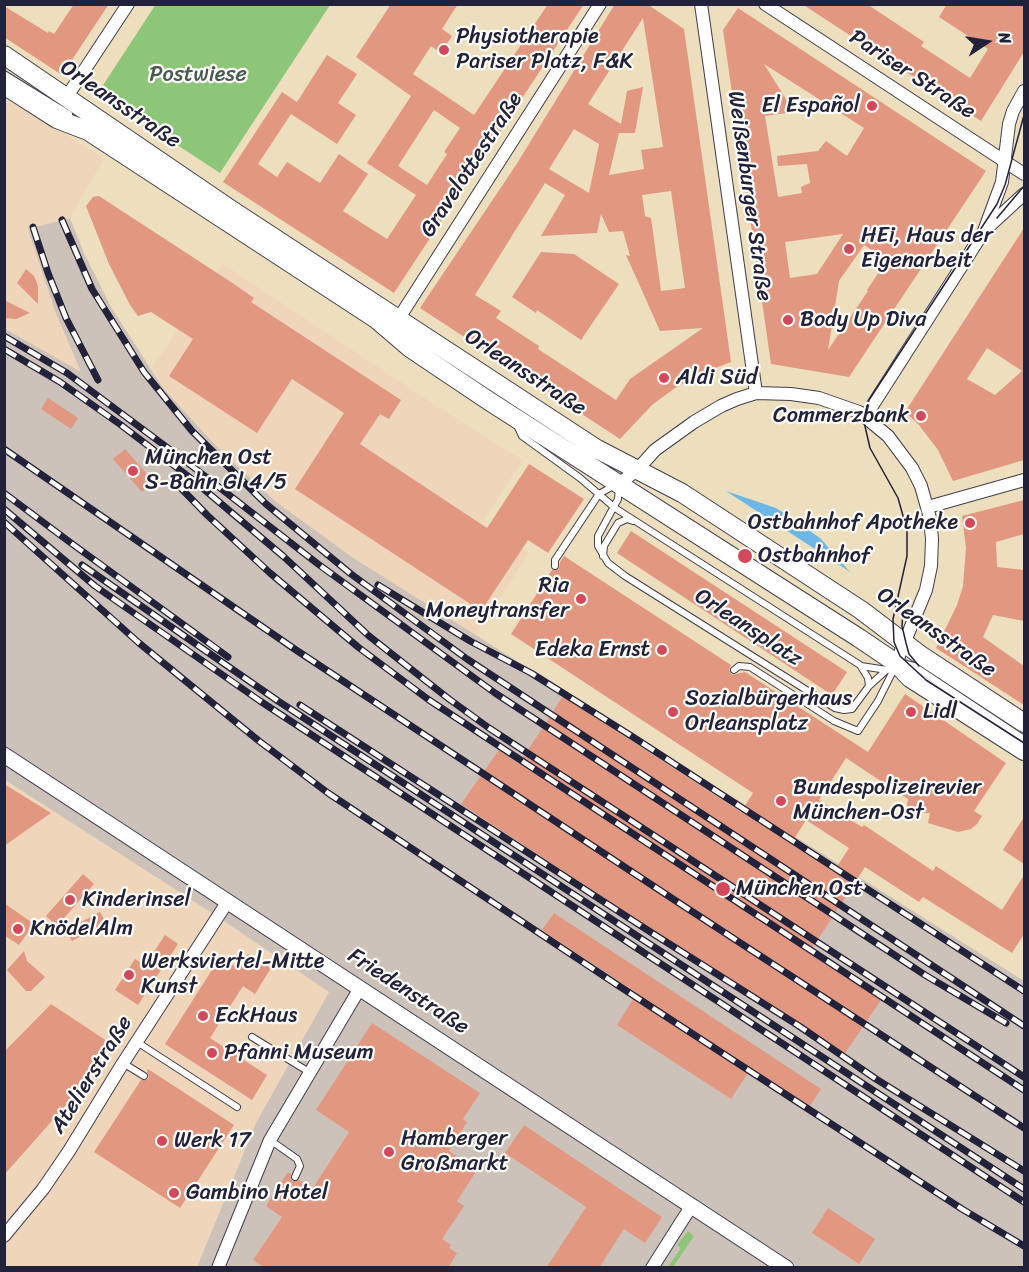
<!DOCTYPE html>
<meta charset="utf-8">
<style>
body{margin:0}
#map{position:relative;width:1029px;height:1272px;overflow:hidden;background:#eddfbd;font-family:Sriracha,sans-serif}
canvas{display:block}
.frame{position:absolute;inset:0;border:6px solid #22223b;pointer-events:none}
.north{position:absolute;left:957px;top:12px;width:60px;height:60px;-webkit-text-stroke:4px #fdfcf7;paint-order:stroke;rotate:78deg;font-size:16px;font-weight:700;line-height:24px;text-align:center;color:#22223b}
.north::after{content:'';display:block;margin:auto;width:21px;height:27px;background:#22223b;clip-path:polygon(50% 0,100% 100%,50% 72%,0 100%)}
</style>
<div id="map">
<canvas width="1029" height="1272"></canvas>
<div class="frame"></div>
<div class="north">N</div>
</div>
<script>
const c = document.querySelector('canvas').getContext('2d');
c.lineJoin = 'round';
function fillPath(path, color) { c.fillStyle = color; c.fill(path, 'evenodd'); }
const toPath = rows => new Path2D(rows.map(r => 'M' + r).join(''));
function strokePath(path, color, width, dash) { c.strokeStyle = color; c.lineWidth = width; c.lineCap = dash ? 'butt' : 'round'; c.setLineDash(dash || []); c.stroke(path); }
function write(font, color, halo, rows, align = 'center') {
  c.font = font + ' Sriracha,sans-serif'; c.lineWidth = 4.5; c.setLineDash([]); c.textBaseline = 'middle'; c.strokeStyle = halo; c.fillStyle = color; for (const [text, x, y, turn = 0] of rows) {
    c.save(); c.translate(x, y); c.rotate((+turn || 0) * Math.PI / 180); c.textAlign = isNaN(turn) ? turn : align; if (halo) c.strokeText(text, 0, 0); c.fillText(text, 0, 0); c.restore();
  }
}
fillPath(toPath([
 [5,94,104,159,70,218,28,229,55,311,82,373,5,328],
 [223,264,443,410,523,460,482,523,529,553,476,636,352,557,275,501,220,450,164,388,151,369],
 [4,780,215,915,329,992,256,1123,197,1267,5,1267]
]), '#efd6bb');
fillPath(toPath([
 [70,218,84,253,111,307,163,388,220,450,275,501,352,557,1024,981,1024,1267,197,1267,256,1123,329,992,215,915,5,780,4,328,81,372,55,311,28,229]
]), '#cdc2b9');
fillPath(toPath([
 [156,4,330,5,220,173,98,93],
 [688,1231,694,1236,673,1267,668,1267,681,1248,677,1245]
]), '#8ec679');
fillPath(toPath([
 [726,491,776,508,798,522,821,539,850,572]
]), '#6db7e6');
fillPath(toPath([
 [74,4,109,4,62,75,4,37,4,6,48,33,49,31,54,34],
 [391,4,458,4,442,29,452,36,441,53,431,46,413,74,474,115,548,4,584,4,394,293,223,182,282,92,297,102,327,55,357,74,338,103,356,115,337,144,291,114,258,164,277,177,287,162,320,183,339,154,368,174,343,211,387,239,416,195,367,163,411,96,356,57],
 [434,110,460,128,444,152,447,154,427,185,398,166],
 [615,4,651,4,650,6,684,29,731,362,700,374,675,388,652,405,620,439,420,308,516,165],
 [643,18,663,147,641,150,644,169,609,175,619,133,635,133,643,87,627,91,621,124,588,104],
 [574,129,599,144,589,193,549,169],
 [545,183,565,195,541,236,597,233,601,214,609,232,623,231,630,256,626,255,660,331,703,328,630,379,616,400,538,349,539,346,496,318,501,311,475,295],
 [671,191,685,288,661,291,651,218,645,216,642,195],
 [802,4,867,4,924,42,921,46,970,78,988,49,939,17,947,4,1024,4,1024,52,981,121],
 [738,8,986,171,849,377,771,364,723,30],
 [764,64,864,128,847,156,826,141,818,151,777,156,778,166,807,164,810,183,801,187,802,193,778,197,765,116,794,112],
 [843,234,817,274,790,278,785,242],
 [864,245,887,260,867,290,868,291,828,350,839,281],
 [99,196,231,282,254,298,251,302,401,400,389,419,380,414,360,444,487,528,529,464,584,499,548,553,528,540,481,611,295,489,344,413,292,379,257,433,169,376,193,339,151,312,138,316,130,305,109,264,86,206,93,197],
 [1024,228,1024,460,953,481,938,450,919,425,905,412],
 [987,348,1022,371,995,395,967,379],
 [541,252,574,254,619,284,581,340,537,310,536,313,512,297],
 [26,269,34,276,38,286,38,304,17,283],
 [4,300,30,313,16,319,4,318],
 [48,398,78,418,71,429,41,409],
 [125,449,154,482,142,492,113,459],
 [1024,500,1024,534,996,542,997,567,1024,570,1024,621,993,615,983,637,1024,666,1024,705,936,648,957,605,963,586,966,548,962,516],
 [631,531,847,672,832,695,617,553],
 [564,556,731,665,729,670,732,675,745,672,868,752,905,694,1006,763,974,811,982,816,977,824,971,829,958,832,928,823,930,813,906,812,908,799,846,758,819,800,862,827,864,825,933,871,936,866,1002,910,1024,875,1024,934,1012,953,923,897,919,902,865,867,809,953,881,1000,844,1055,461,804,499,750,519,764,563,696,741,812,753,793,511,634,552,570,559,569,560,562],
 [806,820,849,848,834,871,791,844],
 [4,784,51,813,4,846],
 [1024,817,1024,864,1003,850],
 [83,874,94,884,57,926,46,916],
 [4,903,34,924,19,945,4,935],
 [100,912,106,923,72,941,66,930],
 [554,913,821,1089,810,1106,751,1068,731,1099,617,1025,637,993,542,930],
 [165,935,178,944,138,1005,115,990,135,959,145,965],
 [24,951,27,961,45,977,31,991,26,991,7,970],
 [248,954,271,968,255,994,243,986,210,1038,267,1075,252,1100,165,1044,220,957,239,969],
 [51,1004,110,1043,82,1087,4,1175,4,1052],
 [372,1023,480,1093,463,1119,467,1122,449,1151,477,1170,457,1201,464,1206,442,1239,451,1245,449,1248,457,1253,448,1268,265,1268,253,1260,282,1217,266,1206,288,1172,291,1174,290,1178,292,1181,296,1182,299,1180,313,1188,349,1132,316,1110],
 [148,1069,234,1125,180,1208,94,1152,141,1080,148,1079,149,1076,147,1072],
 [524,1125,662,1217,645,1243,624,1229,599,1268,546,1268,586,1207,505,1153],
 [828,1208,875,1239,859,1264,812,1233]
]), '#e29781');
const service = toPath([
 [4,74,69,114],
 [517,425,522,436,580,478,615,508,860,665,868,678,869,686],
 [619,487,618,499,598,536,598,546,608,563,625,576,835,708,844,710,852,709,869,686,892,665],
 [603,556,604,546,618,523,627,519,633,521],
 [555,566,555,560,599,494,615,485],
 [902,663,914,666,1024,739],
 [861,666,887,670],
 [734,670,739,666,750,667,834,721,858,731,878,701,895,667],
 [252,1037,309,1072],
 [137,1042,237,1107],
 [123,1063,144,1076],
 [270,1140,297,1159,300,1166,295,1177]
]);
const minor = toPath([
 [701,4,756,393],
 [765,4,1024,174],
 [66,98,128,4],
 [987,228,1024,194],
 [399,318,600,4],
 [865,417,984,231,1002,182,1009,124,1013,111,1024,91],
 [619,484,638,469,655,450,694,422,721,406,737,399,756,393,791,394,819,398,859,412,888,436,912,468,921,486,930,518,932,539,931,566,926,590,896,663],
 [928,507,1024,480],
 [4,1236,43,1189,69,1151,123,1063,228,901],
 [218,1268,270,1140,360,988],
 [652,1268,692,1205]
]);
const tertiary = toPath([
 [4,755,786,1268]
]);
const secondary = toPath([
 [4,55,230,209,597,449,682,493,861,610,919,654,1024,723],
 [4,85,57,119,88,131,376,319,410,348,489,401,859,638,896,663,910,678,1024,751]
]);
strokePath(service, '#403e4e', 8);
strokePath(minor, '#403e4e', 14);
strokePath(tertiary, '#403e4e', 17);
strokePath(secondary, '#403e4e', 20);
strokePath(service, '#fff', 6);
strokePath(minor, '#fff', 12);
strokePath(tertiary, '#fff', 15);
strokePath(secondary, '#fff', 18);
strokePath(toPath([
 [1024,115,1005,185,997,204,869,400,864,422,870,448,898,498,907,530,907,556,893,619,894,642,900,656,926,680,1024,743],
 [997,218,1024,186],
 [903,611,902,626,906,643,909,654,919,666]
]), '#22223b', 1.5);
const rail = toPath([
 [62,220,92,289,144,372,192,431,266,504,351,574,467,659,1024,1026],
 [33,227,48,273,66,318,98,380],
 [4,336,67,373,188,463,318,564,495,693,925,975,1006,1023],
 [4,349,60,382,121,425,193,480,283,556,369,636,449,699,489,728,1024,1077],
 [4,449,296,650,673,899,1024,1128],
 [174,481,207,515,270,573,358,647,429,700,1024,1090],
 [4,493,71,543,228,657],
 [4,509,95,586,260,701,1024,1202],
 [4,522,139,643,259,741,328,793,619,986,962,1209,1024,1246],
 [82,565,278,701,1024,1189],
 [378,585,470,641,531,673,633,737,1024,991],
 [300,705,652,933,799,1026,876,1079,1024,1171]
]);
strokePath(rail, '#22223b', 7);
strokePath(rail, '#fdfcf7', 4.5, [14]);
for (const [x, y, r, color] of [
 [444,50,6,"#d1495b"],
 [872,106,6,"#d1495b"],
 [849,249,6,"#d1495b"],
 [788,320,6,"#d1495b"],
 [664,378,6,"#d1495b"],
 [921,416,6,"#d1495b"],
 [133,471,6,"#d1495b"],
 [970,523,6,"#d1495b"],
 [745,556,8,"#d1495b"],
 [581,599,6,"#d1495b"],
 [662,650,6,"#d1495b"],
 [673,712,6,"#d1495b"],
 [911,712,6,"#d1495b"],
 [781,801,6,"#d1495b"],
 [723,889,8,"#d1495b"],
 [70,900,6,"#d1495b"],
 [18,929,6,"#d1495b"],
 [129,975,6,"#d1495b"],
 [203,1016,6,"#d1495b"],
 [212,1053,6,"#d1495b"],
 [162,1141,6,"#d1495b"],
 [389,1152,6,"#d1495b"],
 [174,1193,6,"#d1495b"]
]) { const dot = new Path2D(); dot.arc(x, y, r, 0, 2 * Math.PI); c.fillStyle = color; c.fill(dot); strokePath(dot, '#fdfcf7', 2); }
write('22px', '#22223b', '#fdfcf7', [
 ["Physiotherapie",456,37],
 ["Pariser Platz, F&K",456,62],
 ["El Español",860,106,"right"],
 ["HEi, Haus der",861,236],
 ["Eigenarbeit",861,261],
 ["Body Up Diva",800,320],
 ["Aldi Süd",676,378],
 ["Commerzbank",909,416,"right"],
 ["München Ost",145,458],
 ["S-Bahn Gl 4/5",145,483],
 ["Ostbahnhof Apotheke",958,523,"right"],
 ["Ostbahnhof",758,556],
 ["Ria",569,586,"right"],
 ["Moneytransfer",569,611,"right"],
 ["Edeka Ernst",650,650,"right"],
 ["Sozialbürgerhaus",685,699],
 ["Orleansplatz",685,724],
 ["Lidl",923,712],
 ["Bundespolizeirevier",793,788],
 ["München-Ost",793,813],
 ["München Ost",736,889],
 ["Kinderinsel",82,900],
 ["KnödelAlm",30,929],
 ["Werksviertel-Mitte",141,962],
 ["Kunst",141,987],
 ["EckHaus",215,1016],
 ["Pfanni Museum",224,1053],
 ["Hamberger",401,1139],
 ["Großmarkt",401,1164],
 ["Werk 17",174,1141],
 ["Gambino Hotel",186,1193]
], 'left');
write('22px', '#485b51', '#fdfcf7', [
 ["Postwiese",198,75]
]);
write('22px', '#22223b', '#fdfcf7', [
 ["Pariser Straße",912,75,33],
 ["Orleansstraße",120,105,34],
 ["Gravelottestraße",472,165,-57],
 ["Weißenburger Straße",749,196,82],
 ["Orleansstraße",525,373,33],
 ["Orleansplatz",748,628,33],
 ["Orleansstraße",936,633,35],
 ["Friedenstraße",408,992,33],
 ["Atelierstraße",92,1075,-58]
]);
</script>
